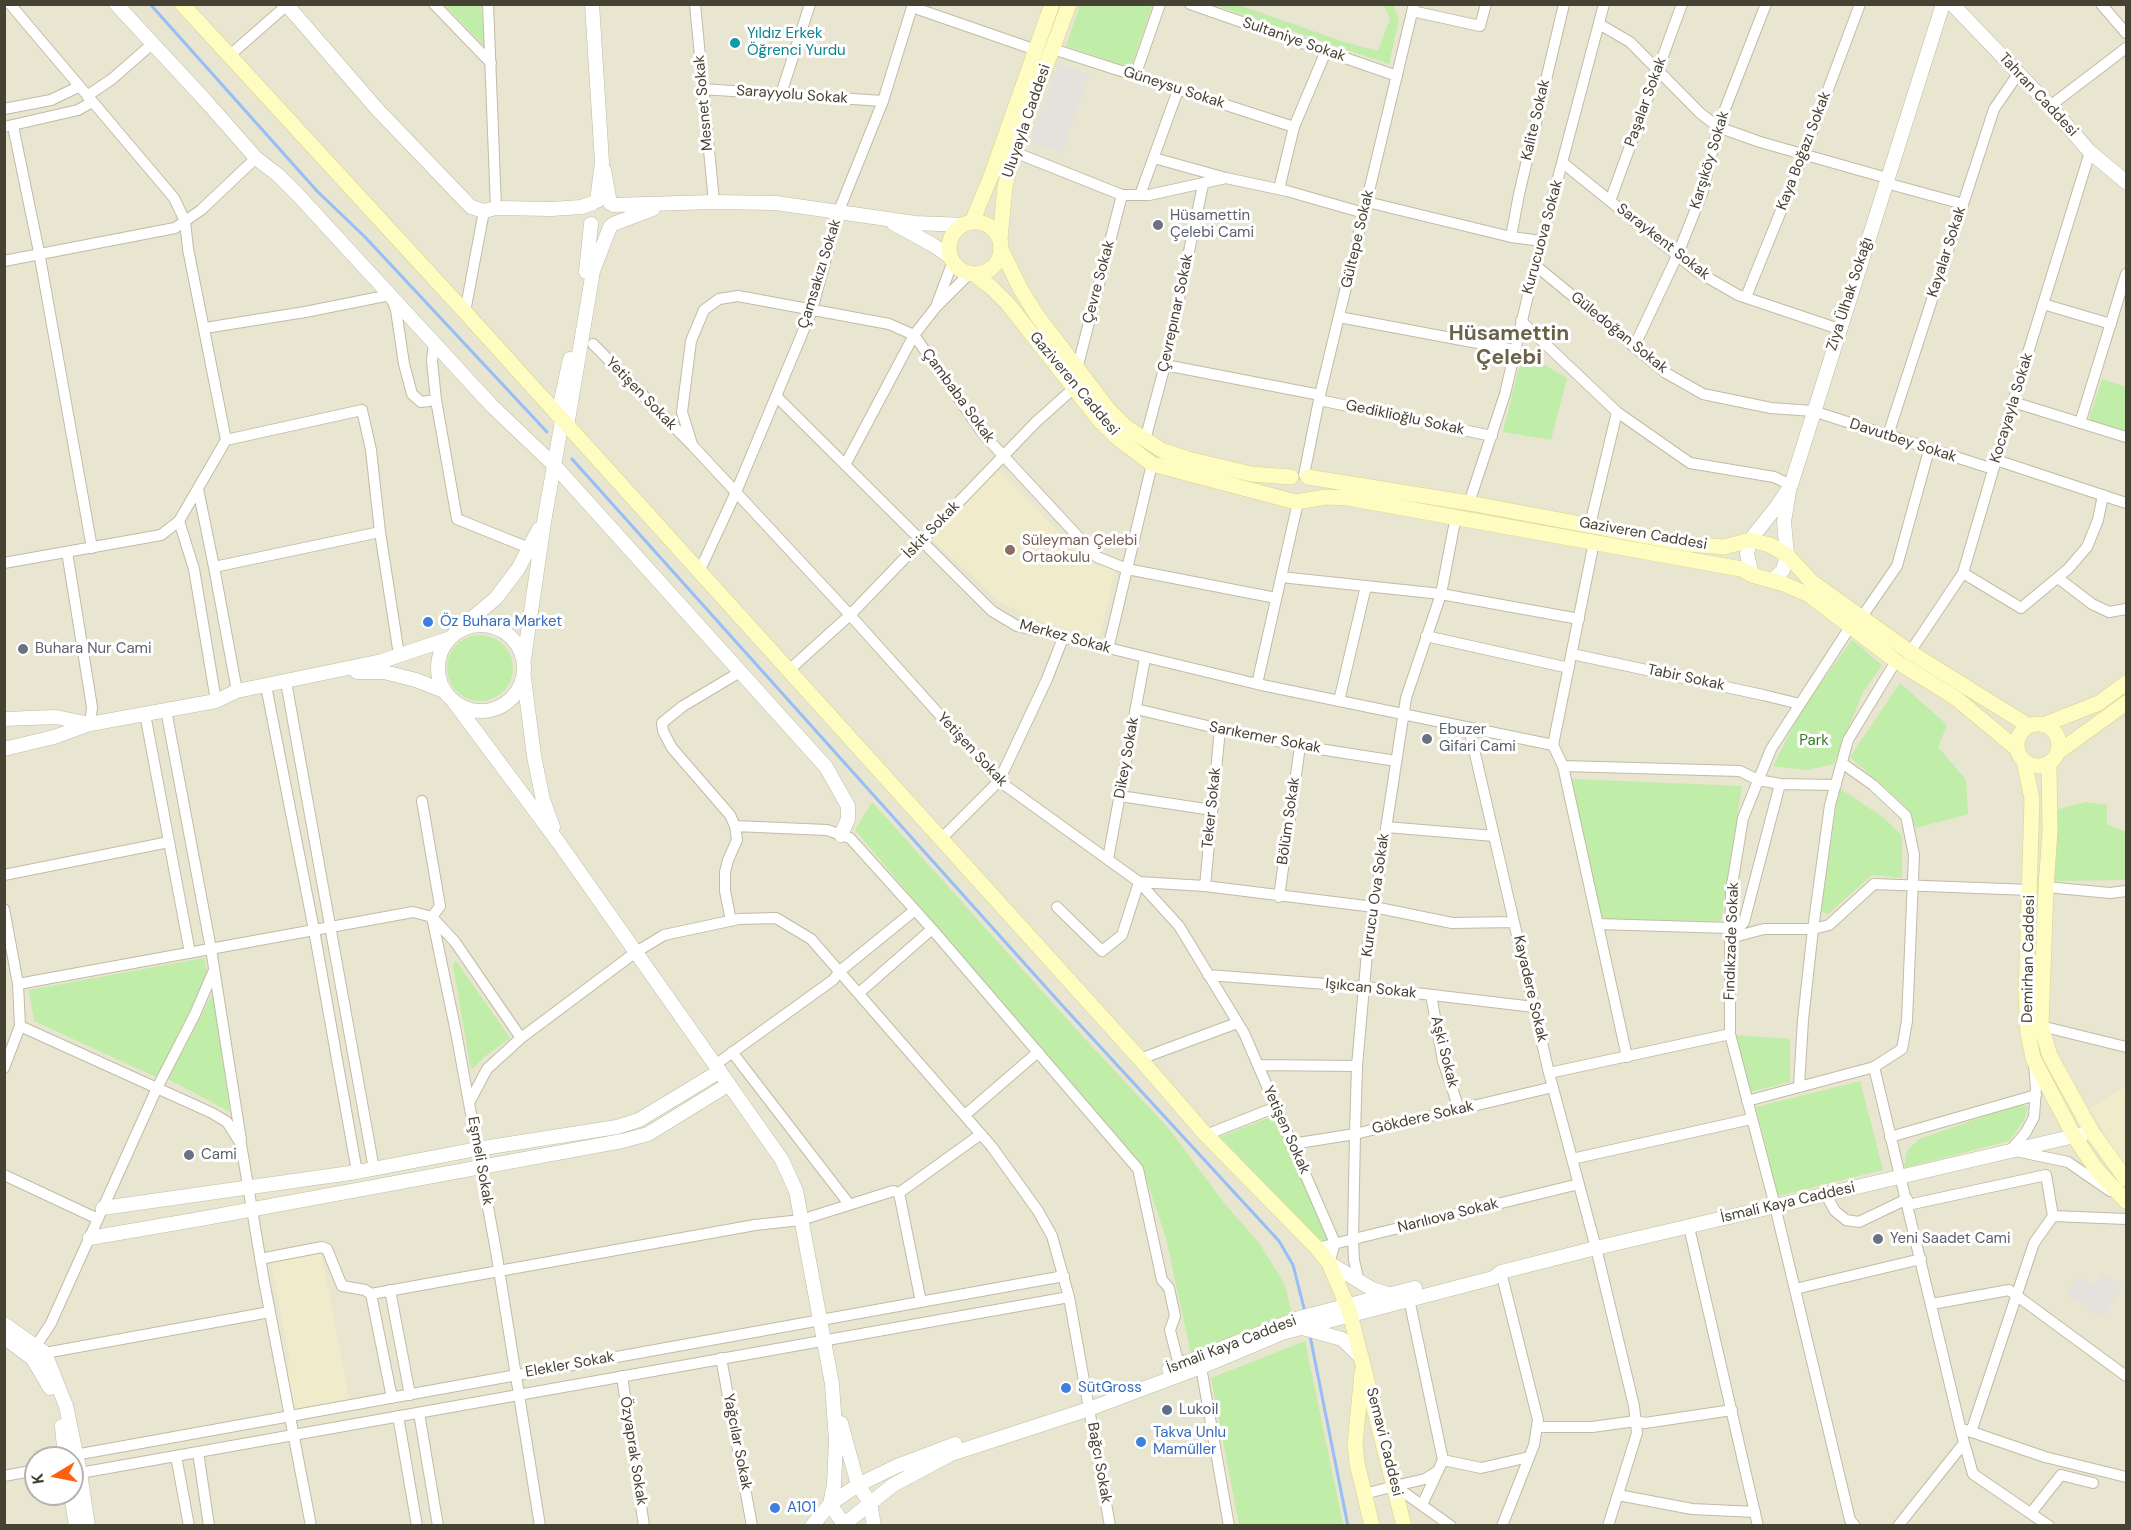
<!DOCTYPE html>
<meta charset="utf-8">
<style>
body{margin:0}
#map{position:relative;width:2131px;height:1530px;overflow:hidden;background:#f4f2e3;font-family:"DM Sans",sans-serif}
canvas{display:block}
.frame{position:absolute;inset:0;border:6px solid #464233;pointer-events:none}
.north{position:absolute;left:24px;top:1446px;width:60px;height:60px;box-sizing:border-box;background:#fff;border:2px solid #b5b3ad;border-radius:50%;rotate:260deg;font-size:16px;font-weight:700;line-height:24px;text-align:center;color:#464233}
.north::after{content:'';display:block;margin:auto;width:21px;height:27px;background:#ff600f;clip-path:polygon(50% 0,100% 100%,50% 72%,0 100%)}
</style>
<div id="map">
<canvas width="2131" height="1530"></canvas>
<div class="frame"></div>
<div class="north">K</div>
</div>
<script>
const c = document.querySelector('canvas').getContext('2d');
c.lineJoin = 'round';
function fillPath(path, color) { c.fillStyle = color; c.fill(path, 'evenodd'); }
const toPath = rows => new Path2D(rows.map(r => 'M' + r).join(''));
function strokePath(path, color, width, dash) { c.strokeStyle = color; c.lineWidth = width; c.lineCap = dash ? 'butt' : 'round'; c.setLineDash(dash || []); c.stroke(path); }
function write(font, color, halo, rows, align = 'center') {
  c.font = font + ' "DM Sans",sans-serif'; c.lineWidth = 6; c.setLineDash([]); c.textBaseline = 'middle'; c.strokeStyle = halo; c.fillStyle = color; for (const [text, x, y, turn = 0] of rows) {
    c.save(); c.translate(x, y); c.rotate((+turn || 0) * Math.PI / 180); c.textAlign = isNaN(turn) ? turn : align; if (halo) c.strokeText(text, 0, 0); c.fillText(text, 0, 0); c.restore();
  }
}
fillPath(toPath([
 [5,5,2126,5,2126,1525,5,1526],
 [36,1458,72,1458,72,1494,36,1494]
]), '#e8e5d0');
fillPath(toPath([
 [995,467,1090,563,1116,569,1100,636,1066,629,1034,619,1000,602,928,536],
 [2126,1086,2126,1166,2117,1157,2090,1108],
 [321,1251,350,1402,293,1413,287,1381,289,1358,271,1261]
]), '#efebcb');
fillPath(toPath([
 [445,5,481,5,485,47],
 [1147,5,1152,6,1131,68,1066,46,1080,5],
 [1214,5,1239,5,1344,42,1378,51,1390,19,1384,5,1393,5,1399,19,1389,64],
 [1523,352,1567,378,1551,440,1503,432],
 [2102,379,2126,387,2126,432,2088,422],
 '447 668a33 33 0 1 1 66 0a33 33 0 1 1-66 0Z',
 [1852,640,1882,665,1863,692,1834,764,1807,770,1773,766,1802,709],
 [1900,683,1947,725,1938,747,1966,780,1968,814,1916,828,1905,806,1850,757],
 [1571,779,1742,786,1721,921,1601,919],
 [1839,788,1884,818,1902,836,1902,878,1872,875,1828,914,1821,911],
 [872,802,1084,1038,1169,1129,1224,1203,1259,1243,1285,1285,1292,1315,1191,1354,1166,1238,1144,1172,855,830],
 [2086,802,2107,805,2107,824,2126,832,2126,880,2050,881,2055,810],
 [204,958,207,973,158,1078,34,1021,29,990],
 [456,961,510,1038,484,1057,473,1069,470,1065,453,965],
 [213,993,230,1112,168,1079],
 [1734,1035,1790,1039,1790,1082,1746,1093],
 [1860,1081,1883,1170,1778,1196,1756,1107],
 [2020,1104,2028,1107,2024,1120,2009,1141,1904,1168,1907,1151,1919,1139],
 [1273,1116,1328,1239,1325,1240,1319,1239,1220,1137],
 [1305,1341,1343,1525,1239,1525,1211,1378]
]), '#c0eda7');
fillPath(toPath([
 [1058,63,1089,75,1062,153,1030,142],
 [2103,1274,2123,1286,2102,1318,2067,1294,2078,1276,2094,1285]
]), '#e3e2dc');
strokePath(toPath([
 [150,4,317,191,365,237,547,432],
 [572,459,1060,1003,1279,1241,1293,1265,1305,1312],
 [1310,1336,1348,1526]
]), '#97bef8', 3);
const minor = toPath([
 [434,4,491,63],
 [488,4,496,208],
 [695,4,714,202],
 [1190,4,1397,76],
 [2101,4,2126,33],
 [912,7,1036,50],
 [1412,11,1480,26,1486,4],
 [1599,24,1630,42,1700,113,1718,127,1760,142,1887,178],
 [1053,49,1294,127],
 [230,55,287,5],
 [1135,76,1160,4],
 [702,89,883,101],
 [781,94,810,4],
 [87,96,112,79,152,44],
 [2050,106,2126,48],
 [4,109,51,100,78,87],
 [13,126,39,252,92,548],
 [4,127,78,110,92,102],
 [1014,152,1122,195,1149,195,1226,178,1287,191,1364,213],
 [1154,158,1226,178],
 [1563,163,1698,272,1738,295,1839,329],
 [1886,183,1963,204],
 [1279,189,1294,127,1326,51],
 [1140,195,1178,90],
 [1610,201,1682,4],
 [1367,202,1511,237,1542,241],
 [1511,237,1519,194,1564,4],
 [4,261,175,228,201,210,256,158],
 [1535,265,1666,373,1703,394,1771,408,1813,411,1993,469],
 [1746,297,1804,154,1860,4],
 [937,304,953,261],
 [2043,304,2111,324],
 [465,312,484,211],
 [1339,317,1515,350],
 [1521,321,1617,412,1690,463,1774,477,1791,485],
 [205,328,305,312,390,295,396,310,404,364,412,394,421,402,436,400],
 [434,343,432,361,436,400,457,519,529,548],
 [593,344,693,446,850,615,999,781,1139,882,1179,926,1244,1033,1335,1243,1329,1263],
 [1634,347,1677,256,1703,191,1718,127,1766,4],
 [1165,365,1320,395],
 [1077,369,1122,195],
 [776,396,992,611,1017,626,1257,684,1553,745,1594,542],
 [1319,400,1492,436],
 [2013,402,2126,437],
 [2080,423,2126,274],
 [1888,435,1994,109,2018,74],
 [226,440,362,410,371,450,380,532,399,655],
 [1145,440,1165,365,1203,185],
 [692,444,682,412,691,341,704,310,719,299,738,296,889,324,914,335,984,435,1097,557,1127,569,1276,598],
 [1996,460,2126,503],
 [845,465,914,335,936,307,970,273],
 [1304,475,1320,395,1414,4],
 [198,489,214,567,237,691],
 [1469,503,1505,394,1535,265,1604,4],
 [179,521,194,569,216,701],
 [1590,525,1617,412],
 [67,552,92,707,90,724],
 [4,563,161,535,179,521,226,440,188,249,185,221,174,198,10,4],
 [214,567,380,532],
 [699,572,736,492,812,310,838,213,883,101,913,4],
 [1963,573,2021,608,2068,569,2087,547,2098,520,2103,495],
 [1281,577,1441,594,1579,619],
 [2058,578,2092,604,2109,612,2126,609],
 [1861,618,1897,566,1929,450],
 [1850,627,1771,749,1743,818,1731,891,1730,962,1730,1034,1775,1206,1850,1520,1855,1526],
 [1426,636,1569,668],
 [1108,649,1152,464],
 [1910,652,1963,573,2018,385,2090,152],
 [1572,654,1763,695,1800,704],
 [789,670,850,615,1036,422,1074,388],
 [286,682,374,1169],
 [1257,684,1298,502],
 [266,686,314,930,357,1172],
 [1339,701,1366,586],
 [1136,709,1220,729,1300,746,1396,761],
 [166,710,211,949,241,1140],
 [145,714,190,953],
 [1469,728,1549,1073,1596,1248,1634,1406,1637,1433,1608,1526],
 [1553,745,1563,766,1627,1057],
 [1842,763,1873,785,1906,816,1914,855,1907,1021,1902,1049,1874,1067],
 [1563,766,1740,771,1758,780,1780,784,1836,785],
 [1780,784,1744,922,1730,938,1764,929,1813,929,1829,925,1874,884,2030,890],
 [1120,796,1212,810],
 [422,801,440,906,432,917,456,1032,496,1251,540,1526],
 [735,826,827,830,850,838,932,929,1138,1169,1162,1280,1169,1288,1175,1316,1170,1330,1179,1365],
 [1386,827,1494,836],
 [941,839,999,781,1047,679,1063,638],
 [1108,859,1145,658],
 [4,875,169,842],
 [1205,886,1220,729],
 [2046,887,2110,893,2126,891],
 [1279,897,1300,746],
 [1057,907,1102,951,1122,935,1139,882,1205,886,1374,907,1452,923,1514,922],
 [4,909,18,984,20,1026,4,1068],
 [731,921,725,891,725,872,728,860,737,840,735,826,730,815,672,748,663,731,662,723,683,706,740,672],
 [1598,924,1730,928],
 [1208,975,1365,987,1534,1007],
 [18,984,413,912,432,917,455,942,521,1038],
 [859,993,932,929],
 [1431,995,1443,1061,1459,1109],
 [20,1026,212,1113,227,1122,241,1144,264,1281,311,1526],
 [2041,1026,2126,1047],
 [732,1052,849,1204],
 [1140,1059,1237,1023],
 [2034,1064,2036,1088,2034,1117,2026,1132,2011,1150,2068,1162,2110,1191],
 [715,1065,833,980,840,971,915,910],
 [1258,1065,1357,1066],
 [1549,1073,1730,1034],
 [1799,1086,1803,1020,1813,929,1830,805,1848,740,1896,661],
 [1747,1101,1874,1067,1962,1435,1973,1474,2049,1526],
 [469,1103,487,1069,521,1038,636,952,664,935,739,919,776,918,811,939,992,1147,1038,1211,1052,1236,1069,1297,1110,1526],
 [965,1115,1038,1052],
 [1206,1135,1276,1107],
 [1890,1137,2036,1095],
 [1292,1144,1355,1134,1553,1087],
 [1572,1159,1751,1119],
 [4,1175,98,1219],
 [1826,1195,1835,1211,1846,1220,1859,1222,1907,1199],
 [1908,1205,2046,1175,2053,1216,2034,1243,1971,1432],
 [2053,1216,2126,1219],
 [1689,1227,1758,1526],
 [1317,1248,1579,1184],
 [260,1259,322,1247,327,1249,342,1286,365,1290,371,1294,392,1398],
 [1501,1272,1538,1420,1534,1445,1502,1526],
 [1359,1282,1354,1260,1353,1239,1355,1134,1357,1066,1367,953,1406,698,1441,594,1456,516],
 [1795,1289,1921,1259],
 [390,1290,410,1395],
 [371,1294,755,1225,801,1220,893,1191,899,1193],
 [1409,1299,1443,1460,1422,1505],
 [921,1302,899,1193,981,1134],
 [1932,1304,2009,1290,2126,1376],
 [36,1346,51,1323,157,1088,195,1014,214,970],
 [45,1353,270,1312],
 [721,1358,752,1526],
 [1201,1367,1229,1526],
 [622,1376,644,1526],
 [419,1413,438,1526],
 [398,1416,417,1526],
 [1537,1427,1592,1427,1636,1421,1645,1423,1732,1410],
 [1966,1430,2045,1457,2126,1477],
 [198,1452,209,1526],
 [75,1455,1064,1276],
 [176,1456,189,1526],
 [1443,1460,1481,1468,1529,1457],
 [80,1473,1069,1297],
 [4,1476,36,1470],
 [1395,1486,1425,1479,1438,1471],
 [1364,1494,1395,1486,1451,1526],
 [1618,1495,1692,1509,1755,1512],
 [2031,1513,2061,1475,2093,1483],
 [1898,1526,1964,1443]
]);
const tertiary = toPath([
 [116,4,205,100,256,158,278,175,298,195,492,406,555,466,826,767,848,806,848,819,841,835],
 [286,4,377,109,471,207,484,211,496,208,551,209,581,207,593,203],
 [592,4,602,162,597,201],
 [1952,4,2050,106,2090,152,2126,182],
 [604,170,610,203],
 [613,205,714,202,776,203,915,223,964,225],
 [893,223,933,245,952,258],
 [613,224,653,209],
 [586,272,591,224],
 [558,415,570,359],
 [567,426,593,271,610,227],
 [1752,575,1747,554,1750,540,1778,505,1791,485,1943,4],
 [1773,580,1783,570,1787,555,1784,522,1789,491],
 '438 668a43 43 0 1 1 86 0a43 43 0 1 1-86 0Z',
 [463,626,496,598,518,569,539,529],
 [524,659,545,516,562,421],
 [357,672,384,672,416,680,444,691],
 [524,678,534,756,543,800,553,827],
 [454,702,559,843,782,1160,796,1191,832,1384,836,1441,834,1485,830,1504,845,1526],
 [4,719,56,717,90,724],
 [4,749,54,737,90,724,216,701,237,691,382,661,448,639],
 [103,1208,357,1172,477,1149,617,1127,639,1120,720,1071],
 [90,1238,200,1219,622,1141,648,1134,729,1084],
 [1329,1263,1372,1289,1387,1294],
 [4,1324,45,1353,66,1406,80,1473,88,1526],
 [1306,1329,1342,1339,1362,1358],
 [4,1337,33,1359,50,1388],
 [1169,1369,1299,1318,1415,1288],
 [841,1423,858,1485,870,1503,874,1526],
 [62,1426,65,1458],
 [71,1494,76,1526],
 [812,1526,830,1504,858,1485,897,1466,955,1444],
 [842,1526,893,1485,951,1454,1089,1409,1201,1367,1282,1333,1493,1278,1501,1272,1596,1248,2083,1134]
]);
const secondary = toPath([
 [182,4,465,312,1140,1059,1206,1135,1317,1248,1329,1263,1349,1310,1404,1526],
 [972,222,991,176,1052,4],
 '949 248a26 26 0 1 1 52 0a26 26 0 1 1-52 0Z',
 [1000,240,1005,186,1014,152,1069,4],
 [1001,249,1020,288,1036,314,1108,409,1126,427,1163,451,1188,459,1251,474,1291,477],
 [974,274,991,287,1008,304,1100,421,1120,440,1152,464,1296,502,1326,497,1348,498,1741,569,1752,575,1784,584,1809,595,1896,661,1957,699,2017,749],
 [1308,477,1469,503,1688,544,1724,547,1750,540,1770,545,1787,555,1812,582,1910,652,2029,726],
 '2017 745a21 21 0 1 1 42 0a21 21 0 1 1-42 0Z',
 [2043,725,2099,703,2126,683],
 [2057,753,2126,703],
 [2024,761,2032,799,2026,995,2028,1033,2033,1058,2074,1136,2096,1169,2126,1201],
 [2049,763,2050,831,2046,887,2041,1026,2050,1056,2092,1132,2126,1179],
 [1362,1373,1355,1444,1357,1463,1372,1526]
]);
strokePath(minor, '#c0bca5', 12);
strokePath(tertiary, '#c0bca5', 15);
strokePath(secondary, '#d9d38d', 16);
strokePath(minor, '#fff', 10);
strokePath(tertiary, '#fff', 14);
strokePath(secondary, '#fffcc2', 15);
for (const [x, y, r, color] of [
 [735,43,6,"#0f9aa8"],
 [1158,225,6,"#6b7280"],
 [1010,550,6,"#8d6e63"],
 [428,622,6,"#3f7fe0"],
 [23,649,6,"#6b7280"],
 [1427,739,6,"#6b7280"],
 [189,1155,6,"#6b7280"],
 [1878,1239,6,"#6b7280"],
 [1066,1388,6,"#3f7fe0"],
 [1167,1410,6,"#5c6f8a"],
 [1141,1442,6,"#3f7fe0"],
 [775,1508,6,"#3f7fe0"]
]) { const dot = new Path2D(); dot.arc(x, y, r, 0, 2 * Math.PI); c.fillStyle = color; c.fill(dot); strokePath(dot, '#fff', 2); }
write('15px', '#0d838f', '#fff', [
 ["Yıldız Erkek",747,34],
 ["Öğrenci Yurdu",747,51]
], 'left');
write('15px', '#464233', '#fff', [
 ["Sultaniye Sokak",1294,40,19],
 ["Güneysu Sokak",1174,88,18],
 ["Sarayyolu Sokak",792,95,4],
 ["Tahran Caddesi",2038,95,47],
 ["Paşalar Sokak",1646,102,-70],
 ["Mesnet Sokak",704,103,-95],
 ["Kalite Sokak",1536,120,-77],
 ["Uluyayla Caddesi",1027,121,-71],
 ["Kaya Boğazı Sokak",1804,151,-69],
 ["Karşıköy Sokak",1710,160,-73],
 ["Kurucuova Sokak",1543,237,-75],
 ["Gültepe Sokak",1358,239,-77],
 ["Saraykent Sokak",1663,242,38],
 ["Kayalar Sokak",1947,252,-72],
 ["Çamsakızı Sokak",820,274,-73],
 ["Çevre Sokak",1099,282,-75],
 ["Ziya Ülhak Sokağı",1850,294,-72],
 ["Çevrepınar Sokak",1176,313,-78],
 ["Güledoğan Sokak",1619,333,39],
 ["Gaziveren Caddesi",1074,384,50],
 ["Yetişen Sokak",641,394,46],
 ["Çambaba Sokak",958,396,54],
 ["Kocayayla Sokak",2012,408,-73],
 ["Gediklioğlu Sokak",1405,418,12],
 ["Davutbey Sokak",1903,441,18],
 ["İskit Sokak",932,530,-46],
 ["Gaziveren Caddesi",1643,534,10],
 ["Merkez Sokak",1065,637,15],
 ["Tabir Sokak",1686,678,12],
 ["Sarıkemer Sokak",1265,738,11],
 ["Yetişen Sokak",972,750,47],
 ["Dikey Sokak",1127,758,-80],
 ["Teker Sokak",1212,808,-84],
 ["Bölüm Sokak",1289,821,-82],
 ["Kurucu Ova Sokak",1376,895,-82],
 ["Fındıkzade Sokak",1732,941,-88],
 ["Demirhan Caddesi",2029,959,-89],
 ["Işıkcan Sokak",1371,989,6],
 ["Kayadere Sokak",1530,989,77],
 ["Aşki Sokak",1444,1052,76],
 ["Gökdere Sokak",1423,1118,-13],
 ["Yetişen Sokak",1286,1130,66],
 ["Eşmeli Sokak",480,1161,80],
 ["İsmali Kaya Caddesi",1788,1203,-13],
 ["Narılıova Sokak",1448,1216,-14],
 ["İsmali Kaya Caddesi",1232,1345,-21],
 ["Elekler Sokak",570,1365,-10],
 ["Yağcılar Sokak",737,1442,79],
 ["Semavi Caddesi",1384,1442,76],
 ["Özyaprak Sokak",633,1451,81],
 ["Bağcı Sokak",1099,1463,80]
]);
write('15px', '#5b616d', '#fff', [
 ["Hüsamettin",1170,216],
 ["Çelebi Cami",1170,233],
 ["Buhara Nur Cami",35,649],
 ["Ebuzer",1439,730],
 ["Gifari Cami",1439,747],
 ["Cami",201,1155],
 ["Yeni Saadet Cami",1890,1239]
], 'left');
write('15px', '#785e54', '#fff', [
 ["Süleyman Çelebi",1022,541],
 ["Ortaokulu",1022,558]
], 'left');
write('15px', '#366cbe', '#fff', [
 ["Öz Buhara Market",440,622],
 ["SütGross",1078,1388],
 ["Takva Unlu",1153,1433],
 ["Mamüller",1153,1450],
 ["A101",787,1508]
], 'left');
write('15px', '#327e20', '#fff', [
 ["Park",1814,741]
]);
write('15px', '#4e5e75', '#fff', [
 ["Lukoil",1179,1410]
], 'left');
write('bold 21px', '#6a6349', '#fff', [
 ["Hüsamettin",1509,334],
 ["Çelebi",1509,358]
]);
</script>
